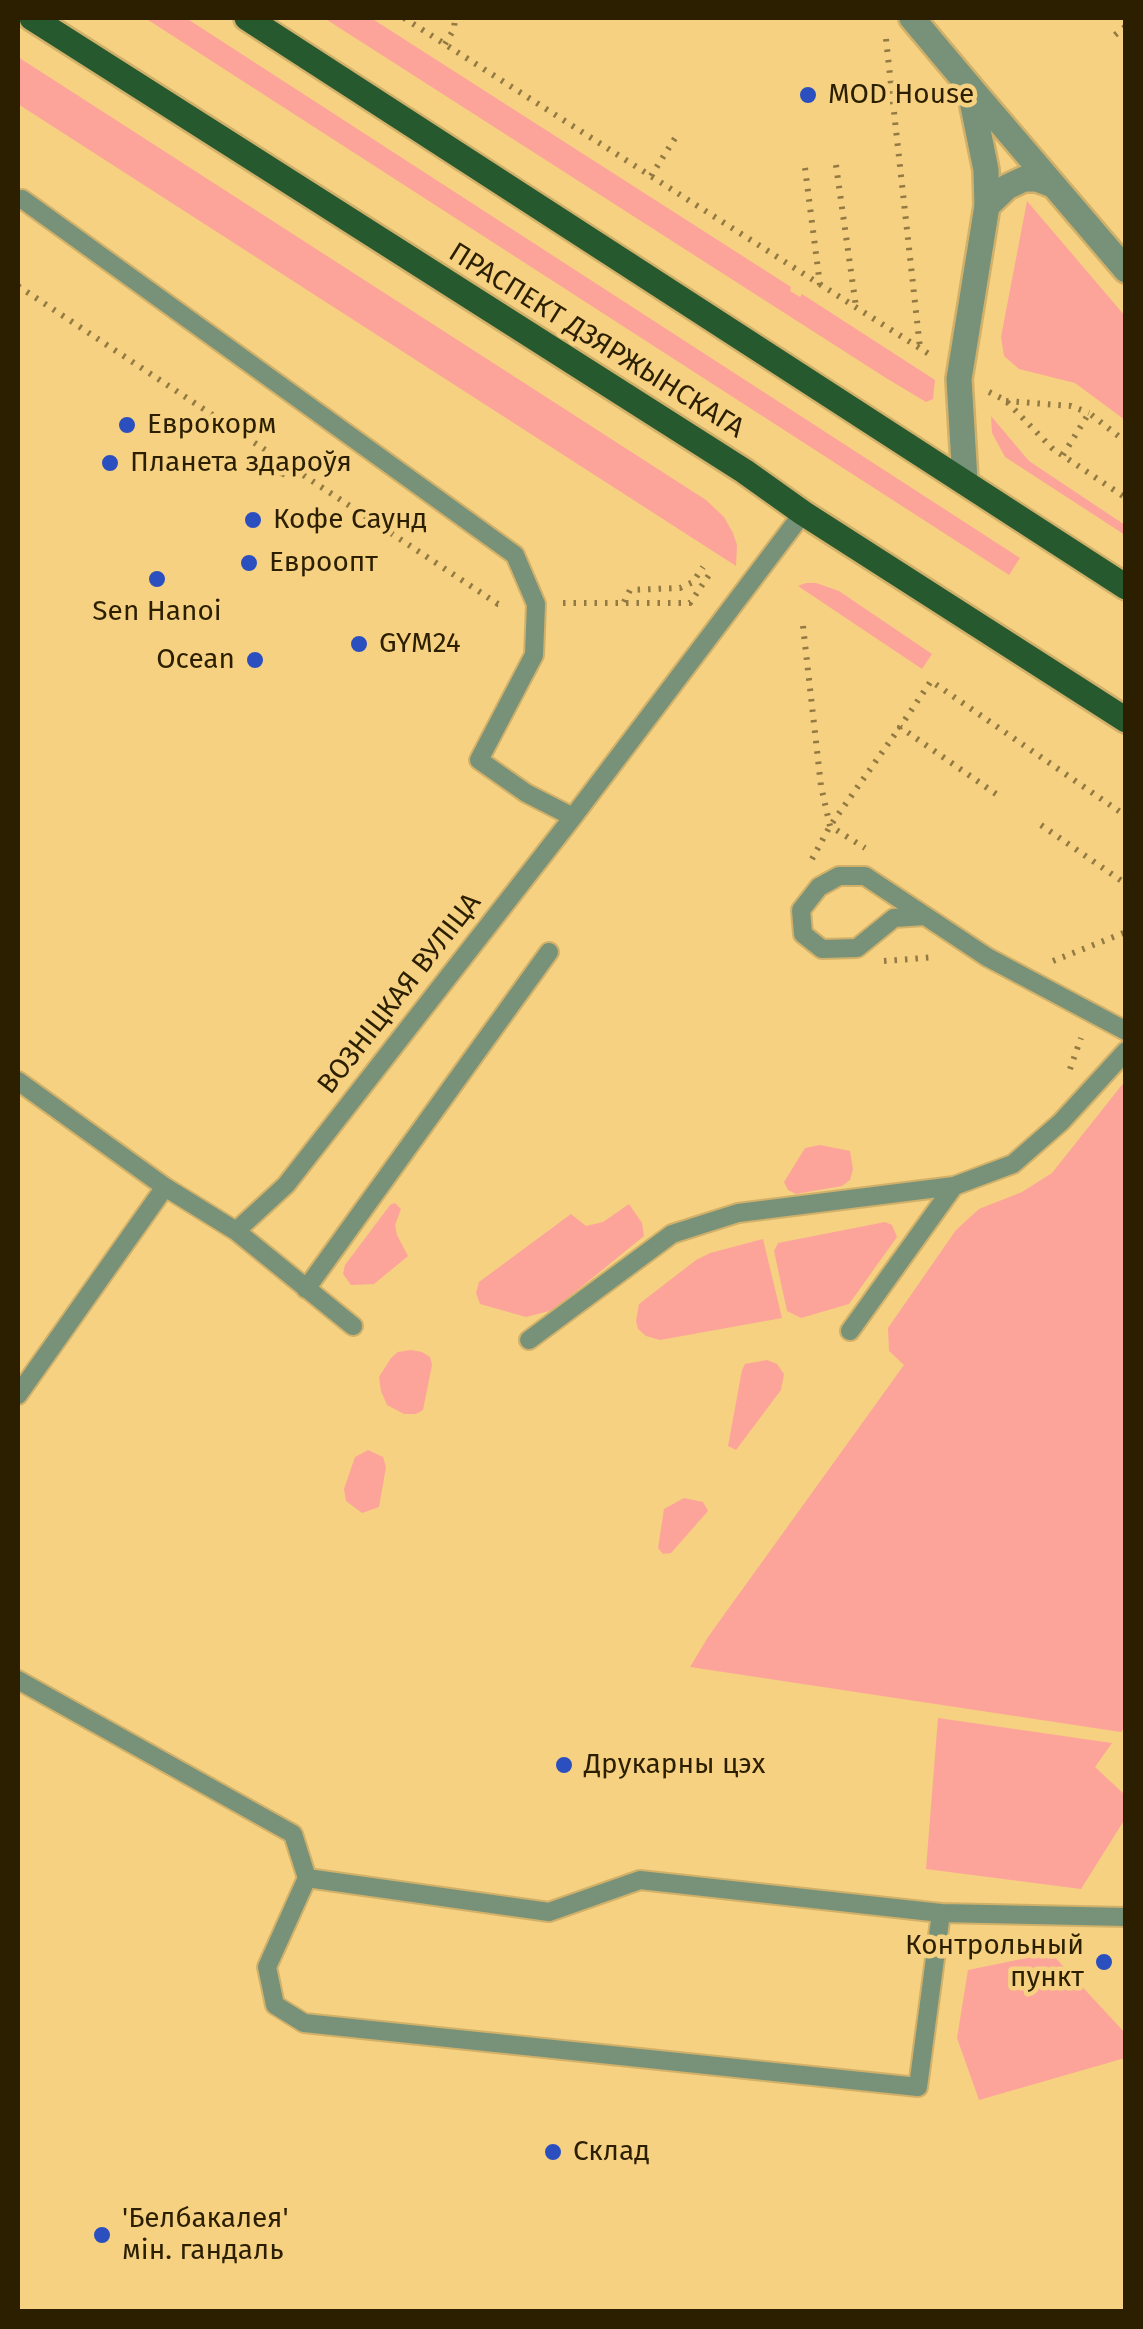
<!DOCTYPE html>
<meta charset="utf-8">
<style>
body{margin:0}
#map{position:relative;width:1143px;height:2329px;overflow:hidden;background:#f5d181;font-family:"Fira Sans",sans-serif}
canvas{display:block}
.frame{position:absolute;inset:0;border:20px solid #2c1f00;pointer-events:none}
</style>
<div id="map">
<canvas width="1143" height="2329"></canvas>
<div class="frame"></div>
</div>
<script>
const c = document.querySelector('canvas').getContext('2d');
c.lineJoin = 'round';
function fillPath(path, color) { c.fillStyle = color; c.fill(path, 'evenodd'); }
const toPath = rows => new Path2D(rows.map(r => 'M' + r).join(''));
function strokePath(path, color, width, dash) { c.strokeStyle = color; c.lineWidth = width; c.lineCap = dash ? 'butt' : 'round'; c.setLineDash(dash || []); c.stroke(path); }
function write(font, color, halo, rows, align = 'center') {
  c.font = font + ' "Fira Sans",sans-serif'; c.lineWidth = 9; c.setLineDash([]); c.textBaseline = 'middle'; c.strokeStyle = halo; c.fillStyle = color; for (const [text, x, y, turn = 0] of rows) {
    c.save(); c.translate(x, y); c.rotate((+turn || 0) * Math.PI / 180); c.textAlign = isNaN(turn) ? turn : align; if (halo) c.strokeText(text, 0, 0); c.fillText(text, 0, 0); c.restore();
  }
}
fillPath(toPath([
 [145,18,186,18,1020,558,1009,575],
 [324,18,371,18,791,287,790,291,800,297,802,294,935,380,933,399,926,402,886,378],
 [18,57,706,500,724,517,733,533,737,545,736,566,18,104],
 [1027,201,1125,316,1125,420,1075,383,1019,369,1004,356,1001,337],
 [991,416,1029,461,1125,525,1125,535,1005,457,992,433],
 [806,583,816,583,839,591,932,654,922,669,798,586],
 [1125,1081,1125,1727,1121,1732,690,1667,708,1637,904,1365,889,1351,888,1328,956,1230,979,1209,1022,1192,1052,1173],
 [820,1145,850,1151,853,1169,850,1180,842,1186,796,1194,788,1190,784,1182,805,1148],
 [395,1203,401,1209,395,1225,397,1235,408,1256,374,1284,351,1285,343,1274,345,1265,390,1205],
 [629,1204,642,1223,644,1236,553,1310,526,1317,480,1304,476,1293,479,1282,571,1214,586,1226,603,1222],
 [885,1222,892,1225,897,1237,849,1304,801,1318,787,1311,774,1251,778,1243],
 [763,1239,782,1318,660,1340,646,1336,638,1329,636,1321,639,1304,696,1260,710,1253],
 [411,1350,422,1352,430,1357,432,1365,423,1410,416,1414,404,1414,387,1405,381,1391,379,1377,391,1358,398,1352],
 [767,1360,777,1364,784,1374,781,1390,736,1450,728,1446,742,1370,745,1364],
 [368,1450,383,1457,386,1467,379,1507,362,1513,346,1501,344,1489,355,1457],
 [684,1498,703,1502,708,1511,671,1553,663,1554,658,1548,664,1509],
 [938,1718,1112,1743,1095,1767,1125,1795,1125,1819,1081,1889,926,1869],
 [1051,1953,1125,2033,1125,2058,979,2100,957,2038,968,1970]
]), '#fda49a');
const service = toPath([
 [18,200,22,199,515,555,536,604,534,655,479,760,526,793,573,817],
 [925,916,894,918,857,948,822,949,803,934,801,910,819,887,839,876,865,876,987,957,1126,1031],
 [18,1081,165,1187],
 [236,1231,353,1326],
 [306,1289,549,952],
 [850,1331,954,1186],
 [529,1340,672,1234,738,1213,954,1186,1013,1164,1061,1122,1126,1051],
 [18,1395,165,1187,236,1231,286,1185,573,817,803,513],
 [18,1680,293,1834,307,1878],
 [941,1913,918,2087,304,2023,275,2005,267,1967,307,1878,549,1912,640,1880,941,1913,1126,1917]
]);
const minor = toPath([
 [969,86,1126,270],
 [987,206,1007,187,1024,179,1037,179,1053,185]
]);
const tertiary = toPath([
 [912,18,969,86,986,170,987,206,959,379,965,481]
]);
const primary = toPath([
 [32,18,744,471,803,513,1126,720],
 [247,18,1126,587]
]);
strokePath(service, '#d1b16a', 22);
strokePath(minor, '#d1b16a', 30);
strokePath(tertiary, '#d1b16a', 30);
strokePath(primary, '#d1b16a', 30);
strokePath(toPath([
 [404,18,932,356],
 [1115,35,1126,26],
 [886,39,920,348],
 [445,44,454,29,455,18],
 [836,165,856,307],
 [805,168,820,285],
 [651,176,677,135],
 [18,286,288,465],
 [989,392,1005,400,1053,449,1126,498],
 [1006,401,1071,406,1089,413],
 [1063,455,1089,413,1126,442],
 [281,476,288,465,498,604,506,604],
 [624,602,630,590,680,588,693,582,703,567],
 [563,603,690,603,711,572],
 [803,626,821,786,830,826,865,848],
 [996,794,900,727,931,681,1126,816],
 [1041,825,1126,884],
 [812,859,830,826,900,727],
 [884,961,936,957],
 [1053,961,1126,932],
 [1070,1069,1081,1038]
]), '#937a42', 6, [2.5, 8]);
strokePath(service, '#779279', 18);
strokePath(minor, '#779279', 25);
strokePath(tertiary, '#779279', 25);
strokePath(primary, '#26592d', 25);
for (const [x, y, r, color] of [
 [808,95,10,"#2c4fbf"],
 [127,425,10,"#2c4fbf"],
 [110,463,10,"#2c4fbf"],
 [253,520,10,"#2c4fbf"],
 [249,563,10,"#2c4fbf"],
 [157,579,10,"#2c4fbf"],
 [359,644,10,"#2c4fbf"],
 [255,660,10,"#2c4fbf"],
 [564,1765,10,"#2c4fbf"],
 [1104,1962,10,"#2c4fbf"],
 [553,2152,10,"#2c4fbf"],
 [102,2235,10,"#2c4fbf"]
]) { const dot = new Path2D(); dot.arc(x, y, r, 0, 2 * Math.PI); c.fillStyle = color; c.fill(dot); strokePath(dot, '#f5d181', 4); }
write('28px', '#2c1f00', '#f5d181', [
 ["MOD House",828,95],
 ["Еврокорм",147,425],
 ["Планета здароўя",130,463],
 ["Кофе Саунд",273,520],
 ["Евроопт",269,563],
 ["Sen Hanoi",157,612,"center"],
 ["GYM24",379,644],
 ["Ocean",235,660,"right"],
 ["Друкарны цэх",584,1765],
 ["Контрольный",1084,1946,"right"],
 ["пункт",1084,1978,"right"],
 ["Склад",573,2152],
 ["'Белбакалея'",122,2219],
 ["мін. гандаль",122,2251]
], 'left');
write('28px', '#2c1f00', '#f5d181', [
 ["ПРАСПЕКТ ДЗЯРЖЫНСКАГА",596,341,32],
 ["ВОЗНІЦКАЯ ВУЛІЦА",400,994,-52]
]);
</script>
